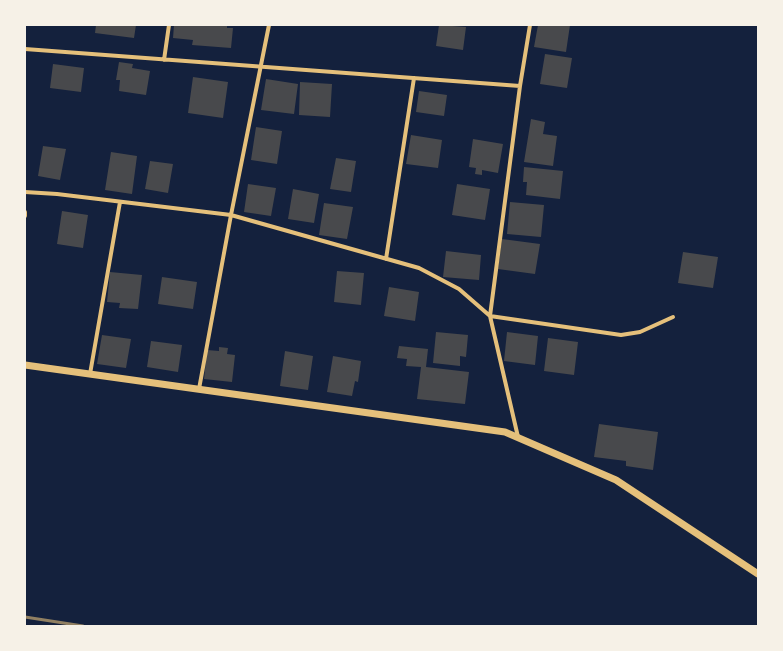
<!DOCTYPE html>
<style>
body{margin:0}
#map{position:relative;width:783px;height:651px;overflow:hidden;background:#14213d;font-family:Mulish,sans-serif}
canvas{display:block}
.frame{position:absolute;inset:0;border:26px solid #f6f1e7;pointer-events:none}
</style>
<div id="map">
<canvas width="783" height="651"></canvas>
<div class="frame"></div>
</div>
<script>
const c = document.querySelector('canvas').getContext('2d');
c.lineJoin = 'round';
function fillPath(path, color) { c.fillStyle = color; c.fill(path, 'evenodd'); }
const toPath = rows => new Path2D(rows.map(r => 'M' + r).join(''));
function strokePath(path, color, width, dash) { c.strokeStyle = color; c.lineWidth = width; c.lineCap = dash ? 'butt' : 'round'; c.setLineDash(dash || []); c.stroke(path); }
fillPath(toPath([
 [96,25,136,25,134,38,95,33],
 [174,25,227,25,227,28,233,28,231,48,192,45,193,40,173,38],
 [439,25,466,27,463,50,436,46],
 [538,25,570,25,566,52,534,47],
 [545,54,572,58,567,88,540,84],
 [119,62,133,64,132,68,150,71,146,95,119,91,120,80,116,80],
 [53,64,84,68,81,92,50,88],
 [193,77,228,82,223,118,188,113],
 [266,79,298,84,294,114,261,110],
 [300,82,332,84,330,117,299,115],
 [419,91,447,95,444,116,416,112],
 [531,119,545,122,543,134,557,136,553,166,524,162],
 [256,127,282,131,277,164,251,160],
 [411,135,442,140,438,168,406,164],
 [473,139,503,144,498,173,482,170,482,175,475,174,476,168,469,167],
 [43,146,66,149,60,180,38,176],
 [111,152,137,156,132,194,105,190],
 [336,158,356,161,351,192,330,189],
 [150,161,173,164,168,193,145,189],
 [524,167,563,171,560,199,526,195,527,182,523,182],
 [248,184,276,188,271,216,244,212],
 [457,184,490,189,485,220,452,215],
 [293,189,319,194,314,223,288,219],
 [510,202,544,205,541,237,507,234],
 [324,203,353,207,347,239,319,235],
 [62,211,88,215,83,248,57,244],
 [502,239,540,244,535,274,498,269],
 [446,251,481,255,479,280,443,277],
 [683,252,718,257,713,288,678,283],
 [337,271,364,273,361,305,334,302],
 [110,272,142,275,138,309,119,308,120,303,107,302],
 [162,277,197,282,193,309,158,304],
 [389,287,419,292,415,321,384,316],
 [436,332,468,335,466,357,460,356,460,366,433,363],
 [507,332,538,336,535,365,504,361],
 [102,335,131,339,126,368,97,364],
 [548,338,578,342,574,375,544,371],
 [151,341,182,345,178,372,147,367],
 [399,346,428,349,426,367,469,372,465,404,417,399,421,367,406,366,407,359,397,358],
 [219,347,228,348,227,354,235,355,232,382,204,379,207,350,219,351],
 [285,351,313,356,308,390,280,386],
 [333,356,361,361,358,382,355,381,352,396,327,392],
 [599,424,658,432,653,470,626,466,626,461,594,457]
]), '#48494c');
strokePath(toPath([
 [530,25,520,86,490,316,621,335,640,332,673,317],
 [25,49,520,86],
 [164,60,169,25],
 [25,192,57,194,231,215,419,268,459,289,490,316,518,437],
 [25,212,25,216],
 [386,259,414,78],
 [90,374,120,202],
 [199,389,231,215,269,25]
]), '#e5c07b', 4);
strokePath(toPath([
 [25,365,505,432,616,480,758,574]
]), '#e5c07b', 7);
strokePath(toPath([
 [25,617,83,626]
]), '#918062', 3);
</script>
